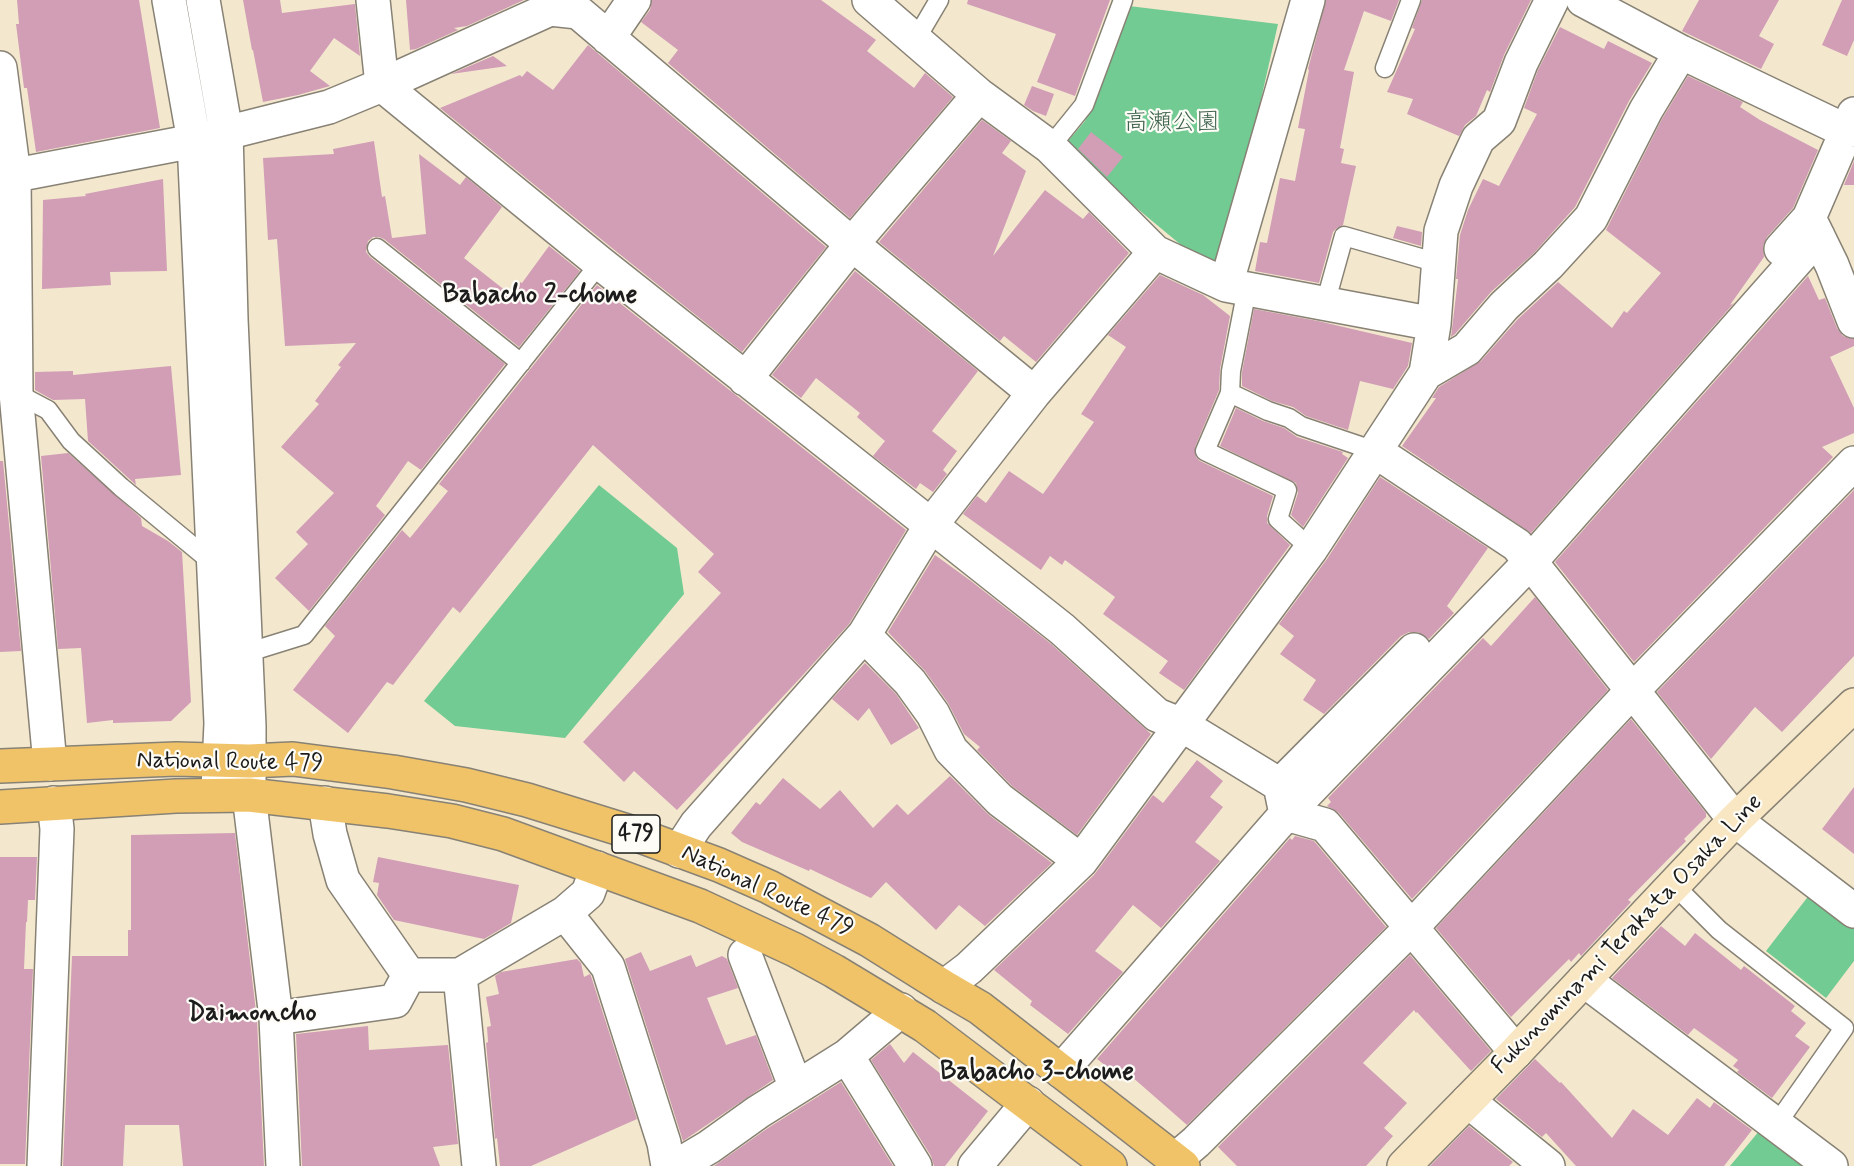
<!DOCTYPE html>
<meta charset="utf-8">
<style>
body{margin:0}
canvas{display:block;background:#f3e7ce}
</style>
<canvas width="1854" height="1166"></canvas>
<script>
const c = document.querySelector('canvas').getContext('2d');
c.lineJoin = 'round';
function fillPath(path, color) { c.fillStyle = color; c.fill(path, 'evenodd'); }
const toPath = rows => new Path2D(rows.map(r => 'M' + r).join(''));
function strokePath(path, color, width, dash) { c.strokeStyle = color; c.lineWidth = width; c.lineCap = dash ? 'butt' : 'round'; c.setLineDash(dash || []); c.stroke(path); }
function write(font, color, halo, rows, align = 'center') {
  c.font = font + ' Mynerve,"Klee One",sans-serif'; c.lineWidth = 4.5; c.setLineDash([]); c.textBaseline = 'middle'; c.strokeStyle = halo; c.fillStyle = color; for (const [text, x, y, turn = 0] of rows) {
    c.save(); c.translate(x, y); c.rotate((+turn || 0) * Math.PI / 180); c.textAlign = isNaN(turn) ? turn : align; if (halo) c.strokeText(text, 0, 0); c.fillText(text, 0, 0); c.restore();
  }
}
fillPath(toPath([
 [1129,6,1278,24,1224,263,1210,269,1063,147,1085,121],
 [599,485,677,548,684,594,565,738,455,726,424,701],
 [1810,894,1854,928,1854,961,1826,998,1766,951],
 [1760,1130,1808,1166,1730,1166]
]), '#72cb92');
fillPath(toPath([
 [17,0,139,0,160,128,36,152,27,88,24,88,16,24,19,24],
 [243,0,280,0,282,13,355,4,360,56,334,38,310,71,330,86,298,95,263,102,253,50,252,50],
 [406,0,524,0,467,26,454,28,458,30,416,49,410,50],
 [652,0,821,0,876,40,867,51,914,88,925,73,953,97,850,218,668,63,678,50,641,22,650,10],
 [968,0,1110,0,1075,96,1037,82,1056,34,967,4],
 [1326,0,1399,0,1391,21,1364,11,1344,70,1354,72,1340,148,1344,149,1341,163,1356,166,1343,225,1337,228,1333,232,1319,283,1255,271,1260,242,1267,243,1280,178,1295,181,1305,129,1298,128,1309,70,1308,69],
 [1422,0,1531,0,1504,55,1490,92,1487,90,1476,116,1465,125,1459,136,1407,114,1413,99,1387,92,1415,29,1412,28],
 [1699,0,1779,0,1759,36,1774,44,1761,69,1682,31],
 [1842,0,1854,0,1854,40,1847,56,1822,45],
 [1560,27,1604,49,1608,41,1652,63,1629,101,1575,207,1535,252,1491,292,1455,334,1451,337,1458,279,1456,279,1460,235,1468,210,1483,179,1499,186,1537,114,1524,108,1538,70],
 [588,45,826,247,742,352,612,248,440,108,520,75,522,77,527,71,553,90],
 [493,56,507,66,451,74],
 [1688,76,1743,102,1740,107,1760,120,1818,150,1793,208,1767,237,1763,246,1764,257,1730,305,1734,303,1531,533,1402,446,1436,398,1432,398,1439,387,1481,361,1518,319,1558,282,1612,328,1624,311,1627,313,1661,273,1606,230,1662,119],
 [1032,86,1054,94,1046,116,1033,111,1024,105],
 [982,120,1011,141,1002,153,1026,171,993,256,1045,190,1083,219,1089,212,1129,253,1036,362,1004,336,1000,341,879,242],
 [1091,132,1123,157,1107,177,1078,149],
 [374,141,382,197,385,196,392,238,426,234,419,154,460,185,466,177,502,207,464,258,511,295,520,282,522,283,549,246,580,271,519,347,384,239,379,237,373,237,368,241,366,252,370,257,505,364,421,470,408,461,376,506,385,515,309,611,275,578,308,544,296,532,334,493,281,447,319,404,315,401,341,367,338,365,356,343,285,346,277,239,268,240,263,158,334,154,333,149],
 [1854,161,1854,185,1844,185],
 [163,179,167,271,110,272,111,285,42,289,43,200,86,196,85,194],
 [1397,226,1422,232,1421,246,1393,238],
 [855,271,978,371,932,431,957,451,943,470,947,474,933,492,920,483,916,489,873,456,885,441,857,417,860,413,816,378,801,398,772,375],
 [1160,275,1203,295,1230,316,1220,369,1219,390,1195,447,1196,457,1200,461,1273,496,1267,516,1267,523,1290,545,1184,690,1159,673,1168,661,1103,614,1115,597,1065,560,1062,565,1050,556,1041,570,963,514,977,496,986,503,1009,471,1043,494,1094,422,1081,414,1126,347,1108,335],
 [1808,276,1819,300,1825,298,1837,328,1843,336,1854,339,1854,346,1830,357,1854,408,1854,433,1822,447,1833,457,1634,662,1555,562],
 [597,285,906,530,849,624,803,675,677,810,634,771,624,782,583,742,721,593,698,572,714,554,593,445,460,613,453,607,393,685,387,682,348,733,293,690,335,636,325,626,402,530,410,538,448,491,439,484],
 [1254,309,1318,321,1412,343,1408,366,1393,389,1360,381,1348,430,1306,416,1293,407,1272,401,1242,386,1242,372],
 [171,366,181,475,135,479,136,485,88,441,85,399,53,400,35,390,35,372,73,371,73,375],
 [1236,408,1263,421,1284,428,1297,437,1343,452,1342,454,1348,458,1303,527,1291,515,1298,493,1296,483,1220,446],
 [68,453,141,518,142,526,168,541,182,552,191,702,171,721,113,723,113,720,87,723,81,648,58,649,41,456],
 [0,461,3,461,21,651,0,652],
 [1380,477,1488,548,1447,606,1454,613,1429,639,1418,632,1409,632,1401,636,1324,714,1303,700,1316,680,1280,654,1294,636,1279,624,1327,559],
 [1854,490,1854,656,1782,732,1755,707,1711,759,1657,692],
 [935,555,971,581,1050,643,1151,734,1077,835,1012,786,977,750,980,747,964,734,948,703,925,671,888,632],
 [1535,597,1608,690,1412,899,1339,813,1327,806,1331,802,1328,798,1483,638,1491,646],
 [865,663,896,694,919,728,891,745,869,708,858,721,832,699],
 [1631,719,1706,813,1706,817,1684,839,1686,841,1628,900,1631,902,1581,956,1579,953,1571,962,1569,959,1511,1017,1436,928],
 [1197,760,1223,781,1210,797,1223,807,1195,842,1220,861,1161,928,1133,905,1095,951,1123,972,1068,1034,1030,1005,1032,1001,994,970,1094,875,1153,795,1163,803],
 [950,776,989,815,1052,863,985,926,959,905,936,930,886,882,871,898,810,869,809,871,742,842,731,833,756,802,760,805,783,778,820,809,840,790,873,828,897,804,908,815],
 [1854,787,1854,854,1822,829],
 [235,833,257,1020,264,1166,183,1166,179,1125,125,1125,123,1166,63,1166,72,956,128,956,128,930,131,930,131,835],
 [1295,836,1314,841,1386,927,1187,1125,1131,1076,1127,1082,1097,1059,1290,838,1292,840],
 [0,857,37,857,35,900,28,900,27,922,26,922,24,969,33,969,25,1164,0,1164],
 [378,857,519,885,511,923,484,939,394,920,377,895,379,883,373,882],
 [1661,926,1685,946,1695,933,1741,970,1744,966,1795,1006,1791,1011,1806,1023,1795,1036,1810,1047,1772,1098,1737,1072,1739,1070,1733,1066,1738,1060,1694,1028,1688,1035,1612,978],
 [641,952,650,971,691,955,696,967,722,956,727,959,738,988,707,998,726,1045,756,1035,773,1080,683,1141,625,959],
 [1410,955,1491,1051,1471,1071,1417,1012,1416,1013,1414,1010,1363,1063,1407,1103,1384,1128,1393,1136,1366,1166,1237,1166,1218,1147],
 [577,959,581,963,584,977,590,974,591,976,637,1119,531,1166,500,1166,497,1138,495,1139,486,1043,488,1042,487,1027,491,1026,486,997,499,994,495,976,501,972],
 [368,1026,369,1050,448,1045,458,1144,433,1147,440,1166,302,1166,296,1034],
 [890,1044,904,1063,913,1052,988,1111,945,1166,934,1166,931,1156,871,1060],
 [1535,1059,1560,1083,1561,1082,1612,1138,1633,1109,1668,1135,1697,1098,1710,1108,1714,1102,1752,1130,1724,1166,1576,1166,1546,1133,1542,1137,1496,1099],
 [841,1082,893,1166,714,1166,768,1128],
 [1469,1126,1513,1162,1509,1166,1430,1166]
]), '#d19eb6');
const service = toPath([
 [916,39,939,0],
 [1385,68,1411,0],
 [1050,147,1084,105,1123,0],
 [377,248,521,363],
 [1247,289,1231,371,1230,393,1268,411,1289,418,1301,426,1375,451],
 [1325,304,1344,236,1438,263],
 [12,391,48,410,71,441,121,487,213,563],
 [1230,393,1205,451,1287,490,1278,519,1311,549],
 [246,653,304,635,600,263],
 [1674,885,1719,930,1844,1028,1776,1125]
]);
const minor = toPath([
 [373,0,382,85,600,263,1062,629,1157,715,1182,725,1280,785,1286,814,1325,825,1516,1052],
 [869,0,979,95,1050,147,1155,252,1226,285,1434,324,1426,373,1375,451,1517,545,1735,820,1854,911],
 [1583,0,1681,52,1846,131,1854,130],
 [608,38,634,0],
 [0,68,14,175,16,393,50,764],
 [0,178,194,141,329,107,382,85,550,9,578,12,852,244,1034,393],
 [1810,220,1832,265,1854,321],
 [1781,249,1809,218,1854,114],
 [1226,285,1308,0],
 [1434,324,1441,231,1456,186,1478,139,1499,121,1521,63,1552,0],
 [1426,373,1467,349,1504,306,1548,265,1591,218,1646,110,1681,52],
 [745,379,852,244,979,95],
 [864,635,910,682,933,714,951,750,1000,800,1081,861],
 [1280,785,1414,650],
 [249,795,276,1018,283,1166],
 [325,803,330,834,343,880,409,975,460,975,565,913],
 [679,851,696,825,864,635,931,525,1034,393,1155,252],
 [597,868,588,893,565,913,608,967,664,1143,668,1166],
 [745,955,796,1088],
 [460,975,479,1166],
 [1584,980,1831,1166],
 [944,987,969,968,1081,861,1311,549,1375,451],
 [276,1018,395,1001,409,975],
 [847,1056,915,1166],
 [1061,1071,1286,814,1530,562,1818,236],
 [1468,1101,1548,1166],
 [1175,1160,1196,1142,1411,928,1632,691,1854,463],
 [44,1166,57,829,54,803],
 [677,1166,709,1147,758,1112,847,1056,901,1010],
 [975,1166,1028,1103]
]);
const tertiary = toPath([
 [169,0,194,141,221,723,218,790],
 [203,0,226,132,231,319,249,726,249,795]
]);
const secondary = toPath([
 [1404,1166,1516,1052,1735,820,1854,705]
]);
const trunk = toPath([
 [0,766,176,759,249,761,293,759,393,772,466,785,527,800,627,831,719,865,769,887,869,940,944,987,980,1008,1183,1166],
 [0,807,176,796,249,795,388,811,452,821,503,834,700,906,795,950,834,971,925,1026,1110,1166]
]);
strokePath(service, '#888275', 21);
strokePath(minor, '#888275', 36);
strokePath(tertiary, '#888275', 36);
strokePath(secondary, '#888275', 36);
strokePath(trunk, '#888275', 36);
strokePath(service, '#fff', 18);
strokePath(minor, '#fff', 33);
strokePath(tertiary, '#fff', 33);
strokePath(secondary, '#f9e7c3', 33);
strokePath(trunk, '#f0c369', 33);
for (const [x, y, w] of [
 [636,834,48]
]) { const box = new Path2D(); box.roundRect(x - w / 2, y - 19, w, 38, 4.5); c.fillStyle = '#fdfcf7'; c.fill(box); strokePath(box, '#1c1c1c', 1.5); }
write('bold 22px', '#1c1c1c', null, [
 ["479",636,834]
]);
write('24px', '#3e624b', '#fdfcf7', [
 ["高瀬公園",1172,124]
]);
write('24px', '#1c1c1c', '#fdfcf7', [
 ["National Route 479",230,763,1],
 ["National Route 479",767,892,25],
 ["Fukunominami Terakata Osaka Line",1628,935,-46]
]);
write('bold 26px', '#1c1c1c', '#fdfcf7', [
 ["Babacho 2-chome",540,297],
 ["Daimoncho",252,1015],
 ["Babacho 3-chome",1037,1074]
]);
</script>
